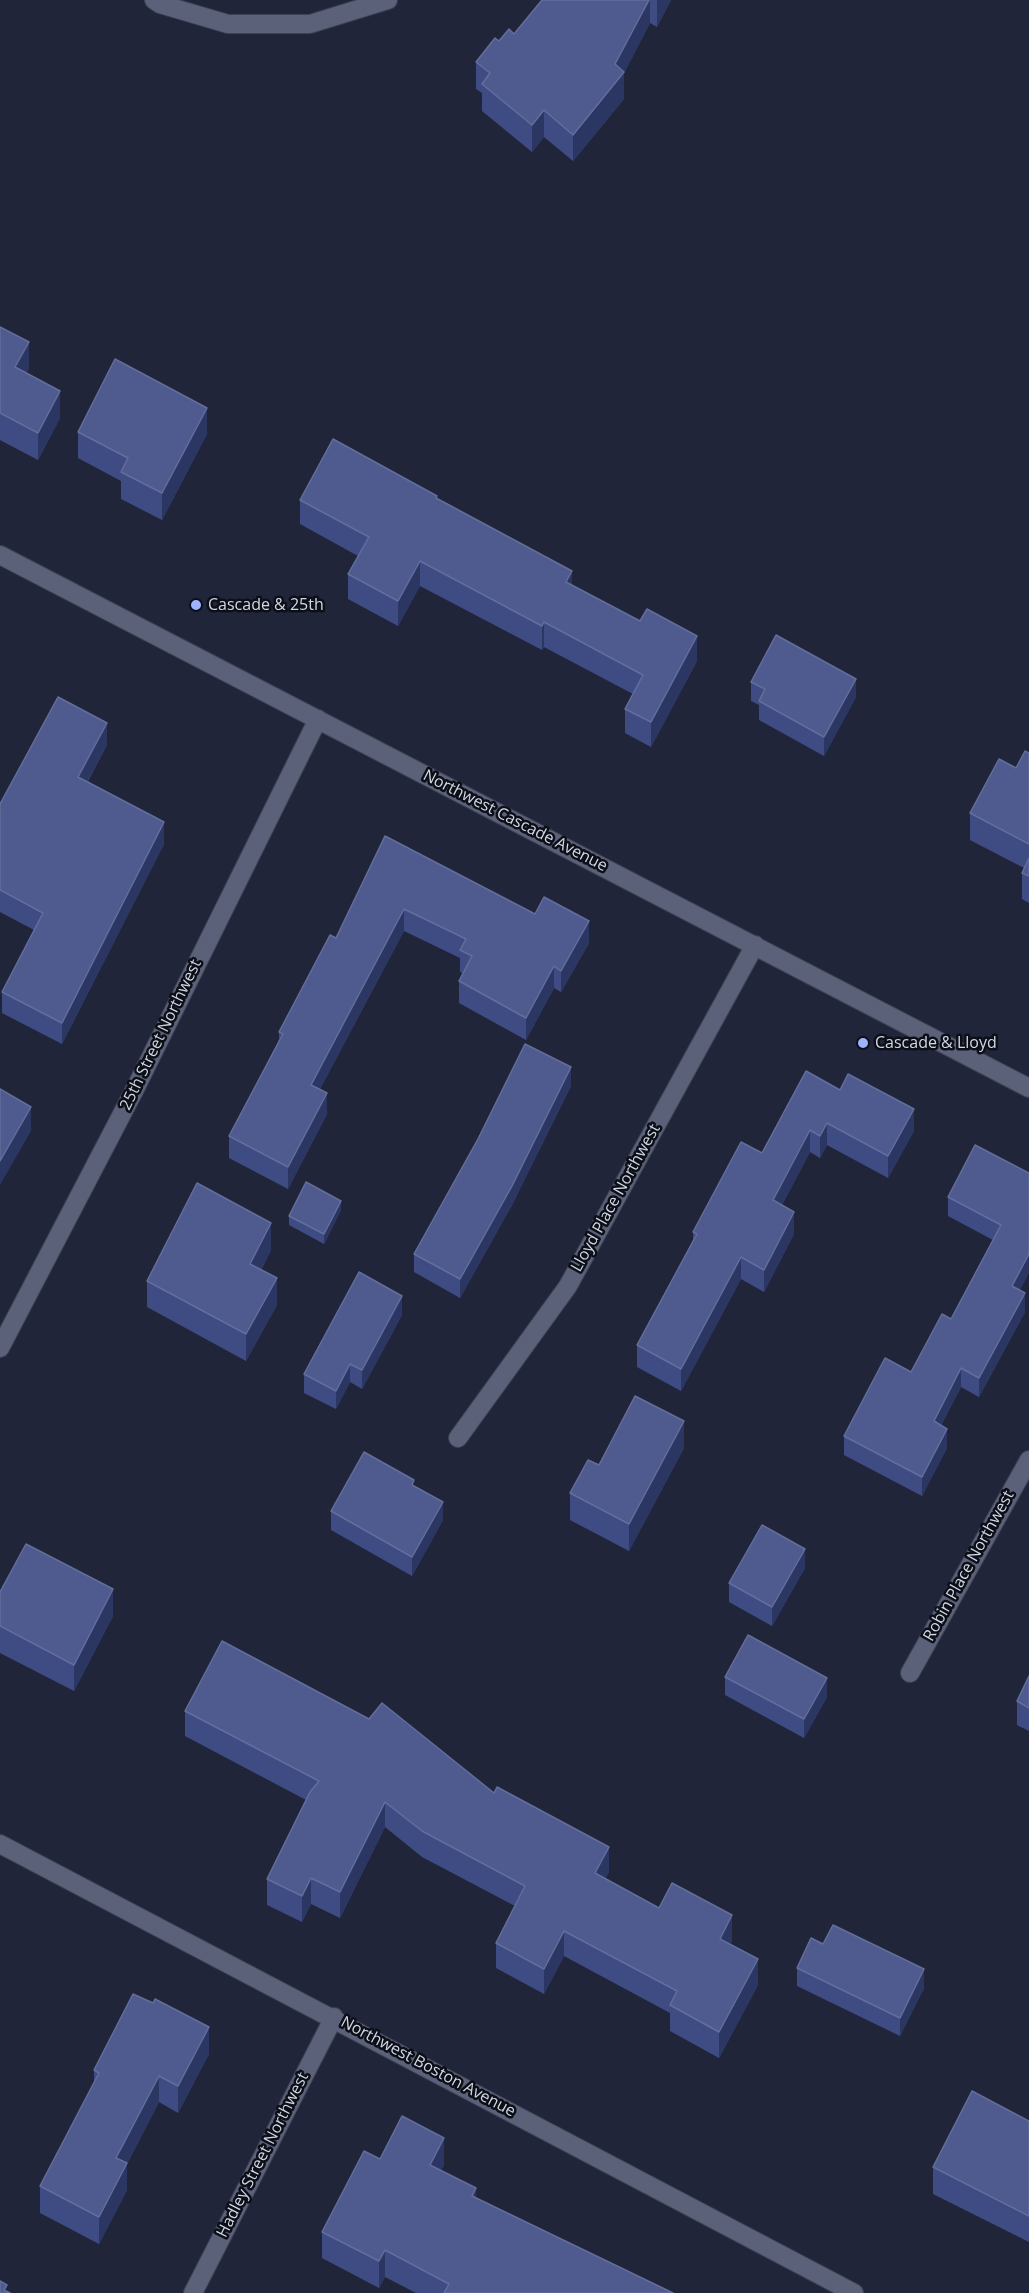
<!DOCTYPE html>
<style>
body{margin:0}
canvas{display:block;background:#202539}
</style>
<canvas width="1029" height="2293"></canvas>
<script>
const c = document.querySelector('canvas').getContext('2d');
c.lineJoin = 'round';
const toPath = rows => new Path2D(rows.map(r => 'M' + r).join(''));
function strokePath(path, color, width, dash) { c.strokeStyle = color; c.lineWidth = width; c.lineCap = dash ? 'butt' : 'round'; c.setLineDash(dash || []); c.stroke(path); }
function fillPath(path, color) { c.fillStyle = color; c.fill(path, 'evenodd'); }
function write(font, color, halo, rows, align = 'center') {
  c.font = font + ' "Open Sans",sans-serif'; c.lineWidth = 5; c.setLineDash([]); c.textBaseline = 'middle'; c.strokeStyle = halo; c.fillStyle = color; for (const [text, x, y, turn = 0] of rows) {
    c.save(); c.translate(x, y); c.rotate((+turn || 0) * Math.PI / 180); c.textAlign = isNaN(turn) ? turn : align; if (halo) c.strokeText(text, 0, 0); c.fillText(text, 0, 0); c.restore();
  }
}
const minor = toPath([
 [154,0,160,4,228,24,310,24,388,0],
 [0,555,1029,1088],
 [0,1348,135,1089,318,719],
 [458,1438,568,1286,755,945],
 [910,1673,1029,1460],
 [0,1844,854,2293],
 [193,2293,334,2017]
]);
strokePath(minor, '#3e4253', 20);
strokePath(minor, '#5a6178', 18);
fillPath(toPath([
 [542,0,671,0,657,27,650,23,624,73,624,99,573,161,544,137,532,152,482,111,482,93,476,89,476,62,499,41,514,34],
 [0,327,29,369,26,373,60,418,38,460,0,440],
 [78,432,207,434,162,520,121,499,121,481,78,458],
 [437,499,572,585,697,661,651,747,625,733,625,709,633,694,544,647,542,650,420,586,398,626,348,599,348,574,358,556,300,524,300,500],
 [751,682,856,697,824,756,759,720,759,705,751,701],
 [107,745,88,781,164,844,62,1044,2,1013,2,992,34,930,0,912,0,804],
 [1029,753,1029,903,1022,899,1022,873,1024,868,970,840,970,813,1016,768],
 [385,836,589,943,561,992,554,988,526,1040,459,1003,459,981,463,973,460,972,460,958,404,931,320,1089,327,1114,288,1189,229,1158,229,1136,279,1040,279,1032,336,938],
 [806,1071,914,1131,888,1178,827,1145,820,1158,810,1152,782,1205,794,1234,764,1292,741,1279,681,1391,637,1367,637,1345,693,1240,693,1232,762,1153],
 [571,1086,512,1205,460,1298,414,1272,414,1254],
 [1029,1173,1029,1272,1020,1290,1025,1312,979,1397,961,1387,941,1425,947,1448,922,1496,844,1455,844,1436,911,1372,951,1319,993,1240,948,1216,948,1197],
 [341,1210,324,1244,289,1225,289,1216],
 [271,1250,261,1270,277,1305,246,1361,147,1307,147,1281],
 [402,1315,362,1389,350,1382,336,1409,304,1393,304,1374],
 [684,1448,629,1551,570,1520,570,1493,599,1465],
 [331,1511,443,1520,412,1576,331,1530],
 [805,1568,772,1626,729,1602,729,1583],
 [0,1592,113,1616,74,1691,0,1653],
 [1029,1676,1029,1731,1017,1725,1017,1701],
 [725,1677,827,1697,804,1738,725,1695],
 [185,1711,494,1793,609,1872,605,1879,659,1908,732,1941,730,1944,758,1985,719,2058,670,2031,670,2013,564,1956,544,1994,496,1968,496,1943,515,1906,422,1857,385,1827,340,1918,311,1904,302,1922,267,1905,267,1879,306,1800,185,1736],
 [823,1944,924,1988,900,2036,797,1986,797,1968],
 [209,2054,178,2113,159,2102,127,2164,127,2190,99,2244,40,2213,40,2186,94,2083,94,2070],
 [1029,2121,1029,2242,933,2194,933,2167],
 [380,2159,444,2165,441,2170,476,2198,673,2293,416,2293,385,2277,379,2288,322,2258,322,2232]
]), '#3f4c84');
fillPath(toPath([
 [649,0,650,0,650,23,624,73,624,99,573,161,573,135,615,64],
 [657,0,671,0,657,27],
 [544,110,544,137,532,152,532,125],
 [29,342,29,369,15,394,15,367],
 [60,391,60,418,38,460,38,433],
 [207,408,207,434,162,520,162,493],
 [420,561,420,586,398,626,398,601],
 [572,571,572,595,566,582],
 [544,622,544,647,542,650,542,626],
 [697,636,697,661,651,747,651,722],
 [856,679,856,697,824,756,824,737],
 [107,723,107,745,78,798,78,777],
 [164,822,164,844,62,1044,62,1023],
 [404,909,404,931,311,1106,311,1085],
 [589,921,589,943,561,992,561,971],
 [554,966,554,988,526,1040,526,1018],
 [571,1067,571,1086,512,1205,460,1298,460,1279],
 [327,1093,327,1114,288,1189,288,1167],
 [31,1107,31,1131,0,1185,0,1161],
 [914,1109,914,1131,888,1178,888,1156],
 [827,1123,827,1145,820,1158,820,1136],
 [810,1130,810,1152,773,1222,773,1200],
 [341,1201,341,1210,324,1244,324,1234],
 [794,1212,794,1234,764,1292,764,1270],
 [271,1223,271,1250,250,1290,250,1264],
 [1029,1254,1029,1272,1012,1305,1012,1286],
 [741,1257,741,1279,681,1391,681,1369],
 [277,1278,277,1305,246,1361,246,1334],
 [1025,1293,1025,1312,979,1397,979,1378],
 [402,1296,402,1315,362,1389,362,1370],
 [350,1364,350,1382,336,1409,336,1391],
 [961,1368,961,1387,934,1440,934,1421],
 [684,1421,684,1448,629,1551,629,1524],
 [947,1429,947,1448,922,1496,922,1477],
 [443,1502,443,1520,412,1576,412,1557],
 [805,1549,805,1568,772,1626,772,1607],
 [113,1589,113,1616,74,1691,74,1665],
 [827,1678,827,1697,804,1738,804,1719],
 [385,1802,385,1827,340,1918,340,1892],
 [609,1847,609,1872,595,1898,595,1873],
 [311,1878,311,1904,302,1922,302,1896],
 [732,1915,732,1941,720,1965,720,1939],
 [564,1931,564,1956,544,1994,544,1969],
 [758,1959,758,1985,719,2058,719,2032],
 [924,1969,924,1988,900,2036,900,2018],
 [209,2027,209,2054,178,2113,178,2086],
 [159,2076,159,2102,127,2164,127,2190,99,2244,99,2217,116,2158],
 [444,2138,444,2165,430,2191,430,2165],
 [476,2188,476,2215,472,2196],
 [385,2250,385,2277,379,2288,379,2261]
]), '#2c3662');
const building = toPath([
 [542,0,649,0,615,64,624,72,573,135,544,110,532,125,482,84,490,73,476,62,495,38,499,41,509,29,514,34,542,0],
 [0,327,29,342,15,367,60,391,38,433,0,413,0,327],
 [115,359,207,408,162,493,121,472,128,458,78,432,115,359],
 [333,439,437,496,436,498,572,571,566,582,640,621,647,609,697,636,651,722,625,709,643,675,544,622,542,626,420,561,398,601,348,574,369,537,300,500,333,439],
 [776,635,856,679,824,737,759,701,765,689,751,682,776,635],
 [58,697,107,723,78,777,164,822,62,1023,2,992,43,913,0,890,0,804,58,697],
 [1025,751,1029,753,1029,844,970,813,999,759,1016,768,1025,751],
 [385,836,535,914,544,897,589,921,561,971,554,966,526,1018,459,981,472,956,460,950,466,939,404,909,311,1085,327,1093,288,1167,229,1136,283,1034,279,1032,330,935,336,938,385,836],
 [1029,858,1029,876,1022,873,1029,858],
 [525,1044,571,1067,512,1186,460,1279,414,1254,478,1139,525,1044],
 [806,1071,840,1090,848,1074,914,1109,888,1156,827,1123,820,1136,810,1130,773,1200,794,1212,764,1270,741,1257,681,1369,637,1345,697,1234,693,1232,741,1142,762,1153,806,1071],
 [0,1089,31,1107,0,1161,0,1089],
 [975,1145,1029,1173,1029,1254,1012,1286,1025,1293,979,1378,961,1368,934,1421,947,1429,922,1477,844,1436,885,1358,911,1372,942,1314,951,1319,1001,1225,948,1197,975,1145],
 [306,1182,341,1201,324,1234,289,1216,306,1182],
 [197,1183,271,1223,250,1264,277,1278,246,1334,147,1281,197,1183],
 [359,1272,402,1296,362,1370,350,1364,336,1391,304,1374,359,1272],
 [635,1396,684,1421,629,1524,570,1493,588,1460,599,1465,635,1396],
 [364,1452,414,1480,412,1485,443,1502,412,1557,331,1511,364,1452],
 [762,1525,805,1549,772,1607,729,1583,762,1525],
 [26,1544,113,1589,74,1665,0,1626,0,1592,26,1544],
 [748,1635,827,1678,804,1719,725,1677,748,1635],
 [222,1641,369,1719,382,1703,494,1793,497,1787,609,1847,595,1873,659,1908,672,1883,732,1915,720,1939,758,1959,719,2032,670,2005,677,1991,564,1931,544,1969,496,1943,525,1886,422,1831,385,1802,340,1892,311,1878,302,1896,267,1879,310,1792,319,1781,185,1711,222,1641],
 [1029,1676,1029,1708,1017,1701,1029,1676],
 [833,1925,924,1969,900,2018,797,1968,811,1938,823,1944,833,1925],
 [133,1994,153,2003,155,1999,209,2027,178,2086,159,2076,116,2158,127,2163,99,2217,40,2186,99,2073,94,2070,133,1994],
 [972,2091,1029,2121,1029,2216,933,2167,972,2091],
 [402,2116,444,2138,430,2165,476,2188,472,2196,673,2293,444,2293,449,2284,385,2250,379,2261,322,2232,364,2151,380,2159,402,2116],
 [0,2281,7,2285,4,2290,10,2293,0,2293,0,2281]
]);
fillPath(building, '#4f5a8f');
strokePath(building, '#636e9c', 1.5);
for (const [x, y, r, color] of [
 [196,605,6,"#9eb3fd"],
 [863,1043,6,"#9eb3fd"]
]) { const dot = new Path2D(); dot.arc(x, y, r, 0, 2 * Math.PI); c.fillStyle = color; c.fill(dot); strokePath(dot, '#0c0f18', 2); }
write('16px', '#d2d7e4', '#0c0f18', [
 ["Cascade & 25th",208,605],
 ["Cascade & Lloyd",875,1043]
], 'left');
write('16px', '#d2d7e4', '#0c0f18', [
 ["Northwest Cascade Avenue",515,821,27],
 ["25th Street Northwest",161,1035,-64],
 ["Lloyd Place Northwest",616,1198,-61],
 ["Robin Place Northwest",969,1566,-61],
 ["Northwest Boston Avenue",428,2067,28],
 ["Hadley Street Northwest",263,2155,-63]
]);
</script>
